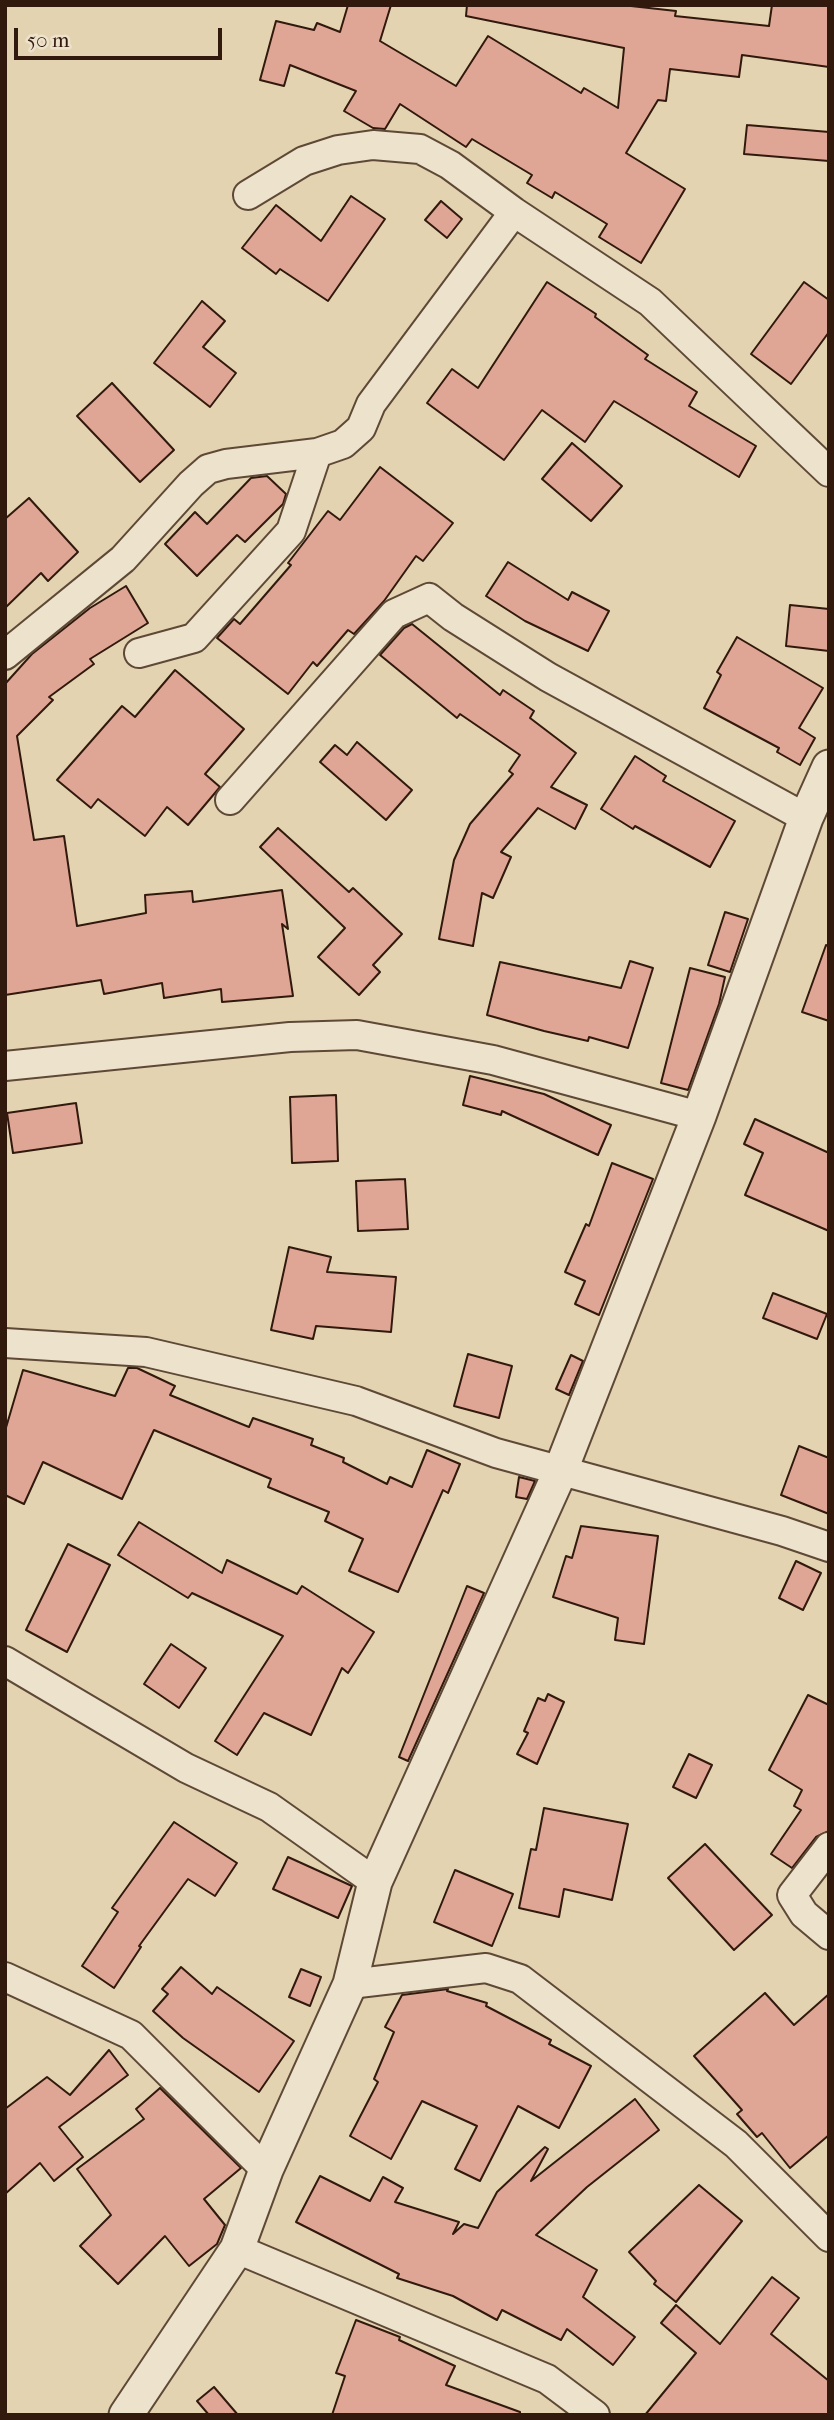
<!DOCTYPE html>
<style>
body{margin:0}
#map{position:relative;width:834px;height:2420px;overflow:hidden;background:#e3d3b1;font-family:"IM FELL French Canon",serif}
canvas{display:block}
.frame{position:absolute;inset:0;border:7px solid #32190d;pointer-events:none}
.scale{position:absolute;left:14px;top:28px;width:208px;height:32px;box-sizing:border-box;border:4px solid #32190d;border-top:0;padding-left:9px;font-size:21px;line-height:24px;white-space:nowrap;color:#32190d;-webkit-text-stroke:5px #ede2cc;paint-order:stroke}
</style>
<div id="map">
<canvas width="834" height="2420"></canvas>
<div class="frame"></div>
<div class="scale">50 m</div>
</div>
<script>
const c = document.querySelector('canvas').getContext('2d');
c.lineJoin = 'round';
function fillPath(path, color) { c.fillStyle = color; c.fill(path, 'evenodd'); }
const toPath = rows => new Path2D(rows.map(r => 'M' + r).join(''));
function strokePath(path, color, width, dash) { c.strokeStyle = color; c.lineWidth = width; c.lineCap = dash ? 'butt' : 'round'; c.setLineDash(dash || []); c.stroke(path); }
const building = toPath([
 [348,5,391,5,380,41,456,86,488,36,581,93,584,88,618,108,624,48,466,16,467,5,622,5,676,11,675,16,769,26,772,5,829,5,829,67,742,55,739,77,670,69,666,101,658,100,626,153,685,189,641,263,599,237,607,224,555,192,552,198,527,183,532,175,472,139,466,147,400,104,385,129,373,128,344,111,356,91,290,65,284,86,260,80,276,21,314,30,317,23,340,32,348,5],
 [747,125,829,132,829,161,744,154,747,125],
 [351,196,385,219,328,301,280,269,276,274,242,248,276,205,321,241,351,196],
 [441,201,462,219,447,238,425,220,441,201],
 [547,282,596,314,595,317,648,355,645,359,697,392,689,406,756,446,739,477,614,401,585,442,542,410,504,460,427,403,452,369,478,388,547,282],
 [804,282,829,300,829,332,791,384,751,354,804,282],
 [202,301,225,321,203,347,236,373,210,407,154,363,202,301],
 [112,383,174,450,140,482,77,416,112,383],
 [572,443,622,486,591,521,542,479,572,443],
 [380,467,453,523,423,561,416,556,384,601,354,634,348,630,317,666,313,662,288,694,217,638,234,619,240,624,291,565,288,563,328,511,340,520,380,467],
 [267,476,286,494,283,504,245,542,237,535,197,576,165,544,195,512,207,524,251,478,267,476],
 [29,498,78,552,48,581,41,573,5,608,5,519,29,498],
 [508,562,568,600,572,592,609,611,588,651,525,621,486,596,508,562],
 [126,586,148,623,90,659,94,664,49,697,53,700,17,736,34,840,64,836,77,926,146,913,145,895,192,891,193,902,282,890,288,929,282,924,293,996,222,1002,221,989,164,998,162,983,104,994,101,980,5,995,5,684,32,654,90,608,126,586],
 [790,605,829,609,829,651,786,646,790,605],
 [412,624,500,695,503,690,534,711,530,718,576,753,551,787,587,805,575,829,538,808,501,852,511,857,493,898,482,893,473,946,439,939,454,860,470,824,513,774,509,771,520,755,460,714,457,718,380,655,404,628,412,624],
 [737,637,823,688,799,728,815,738,800,765,777,752,779,748,704,708,721,675,717,672,737,637],
 [175,670,244,729,205,774,220,787,188,825,167,807,145,836,98,799,91,808,57,780,122,706,135,717,175,670],
 [357,742,412,790,386,820,320,762,335,745,347,755,357,742],
 [635,756,666,776,663,781,735,821,710,867,635,826,633,829,601,809,635,756],
 [278,828,349,892,353,888,402,934,373,965,380,972,359,995,318,957,345,928,260,847,278,828],
 [725,912,748,919,730,972,708,965,725,912],
 [826,945,829,946,829,1021,802,1012,826,945],
 [630,961,653,968,628,1048,589,1037,588,1041,544,1031,487,1015,500,962,621,988,630,961],
 [690,968,725,977,719,1004,688,1090,661,1083,690,968],
 [470,1076,544,1094,611,1125,598,1155,502,1111,501,1115,463,1105,470,1076],
 [336,1095,338,1161,292,1163,290,1097,336,1095],
 [76,1103,82,1143,13,1153,7,1113,76,1103],
 [755,1119,829,1153,829,1231,745,1195,763,1153,744,1144,755,1119],
 [612,1163,653,1179,599,1315,575,1304,585,1281,565,1272,586,1224,589,1226,612,1163],
 [405,1179,408,1229,358,1231,356,1181,405,1179],
 [289,1247,331,1257,327,1272,396,1277,391,1332,316,1326,313,1339,271,1330,289,1247],
 [773,1293,827,1314,817,1339,763,1318,773,1293],
 [468,1354,512,1366,499,1418,454,1406,468,1354],
 [571,1355,583,1361,569,1395,556,1389,571,1355],
 [128,1368,137,1368,175,1386,170,1395,249,1427,253,1418,313,1439,311,1445,344,1458,343,1462,387,1484,390,1477,412,1487,427,1450,460,1464,448,1493,443,1490,398,1592,349,1571,363,1539,325,1521,329,1512,268,1487,271,1479,154,1430,122,1499,43,1462,24,1504,5,1495,5,1431,23,1370,115,1396,128,1368],
 [799,1446,829,1458,829,1514,781,1495,799,1446],
 [519,1477,535,1481,527,1499,516,1497,519,1477],
 [139,1522,222,1573,227,1560,297,1594,302,1586,374,1632,348,1673,342,1668,311,1735,264,1713,237,1755,215,1741,283,1636,192,1593,188,1598,118,1555,139,1522],
 [581,1526,658,1536,644,1644,615,1640,618,1618,553,1597,566,1556,572,1558,581,1526],
 [68,1544,110,1565,67,1652,26,1630,68,1544],
 [796,1561,821,1573,803,1610,779,1598,796,1561],
 [467,1586,484,1593,408,1761,399,1757,467,1586],
 [171,1644,206,1668,179,1708,144,1684,171,1644],
 [548,1694,564,1702,537,1764,517,1754,528,1733,524,1731,538,1698,545,1701,548,1694],
 [808,1695,829,1705,829,1831,816,1837,792,1868,771,1854,801,1810,794,1806,802,1790,769,1770,808,1695],
 [689,1754,712,1765,696,1798,673,1787,689,1754],
 [544,1808,628,1824,612,1900,564,1889,559,1917,519,1908,531,1849,536,1850,544,1808],
 [174,1822,237,1863,215,1896,188,1879,139,1946,141,1947,114,1988,82,1966,118,1912,112,1908,174,1822],
 [705,1844,772,1915,734,1950,668,1878,705,1844],
 [288,1857,352,1886,338,1918,273,1889,288,1857],
 [455,1870,513,1894,492,1946,434,1922,455,1870],
 [181,1967,212,1994,217,1987,294,2041,259,2092,183,2038,153,2011,168,1994,162,1989,181,1967],
 [301,1969,321,1977,310,2006,289,1997,301,1969],
 [448,1989,447,1991,487,2003,486,2006,551,2040,549,2044,591,2066,559,2128,518,2106,480,2181,455,2169,477,2126,422,2101,391,2159,350,2136,378,2082,374,2079,394,2032,385,2027,402,1995,448,1989],
 [765,1993,794,2025,829,1994,829,2135,790,2168,762,2133,757,2137,737,2114,742,2110,694,2056,765,1993],
 [109,2050,128,2075,59,2127,83,2157,54,2181,40,2163,5,2194,5,2109,47,2077,70,2095,109,2050],
 [160,2088,241,2168,204,2199,225,2225,217,2244,189,2266,165,2236,118,2284,80,2246,111,2215,77,2169,144,2119,136,2109,160,2088],
 [635,2099,659,2130,587,2187,536,2235,597,2270,583,2297,635,2337,613,2365,567,2329,561,2340,502,2310,497,2320,453,2296,397,2278,399,2274,296,2222,320,2176,370,2201,383,2177,403,2188,395,2202,459,2222,453,2234,464,2224,478,2228,497,2192,545,2147,548,2149,531,2181,635,2099],
 [699,2185,742,2221,676,2302,654,2284,656,2281,629,2252,699,2185],
 [772,2277,799,2298,771,2334,829,2381,829,2415,645,2415,696,2353,661,2323,676,2305,720,2344,772,2277],
 [356,2320,400,2337,399,2340,455,2366,446,2385,520,2412,520,2415,332,2415,345,2376,336,2373,356,2320],
 [214,2387,238,2415,209,2415,197,2401,214,2387]
]);
fillPath(building, '#dfa695');
strokePath(building, '#32190d', 2);
const minor = toPath([
 [248,195,304,161,338,150,373,145,420,149,450,165,514,212,650,302,829,472],
 [139,653,194,638,291,531,317,453],
 [5,655,123,559,191,484,208,469,226,464,317,453,343,444,361,428,371,404,514,212],
 [230,800,394,614,429,598,453,617,548,677,806,818],
 [5,1066,290,1037,357,1035,493,1060,699,1116],
 [5,1343,146,1352,356,1401,496,1453,782,1531,829,1547],
 [5,1661,186,1768,269,1807,375,1882],
 [829,1847,792,1895,804,1914,829,1935],
 [5,1977,131,2035,266,2170],
 [350,1984,486,1968,520,1979,736,2144,829,2237],
 [237,2249,547,2379,595,2415]
]);
const tertiary = toPath([
 [126,2415,237,2249,266,2170,350,1984,375,1882,560,1472,699,1116,806,818,829,767]
]);
strokePath(minor, '#5e4836', 32);
strokePath(tertiary, '#5e4836', 37);
strokePath(minor, '#ede2cc', 28);
strokePath(tertiary, '#ede2cc', 33);
</script>
